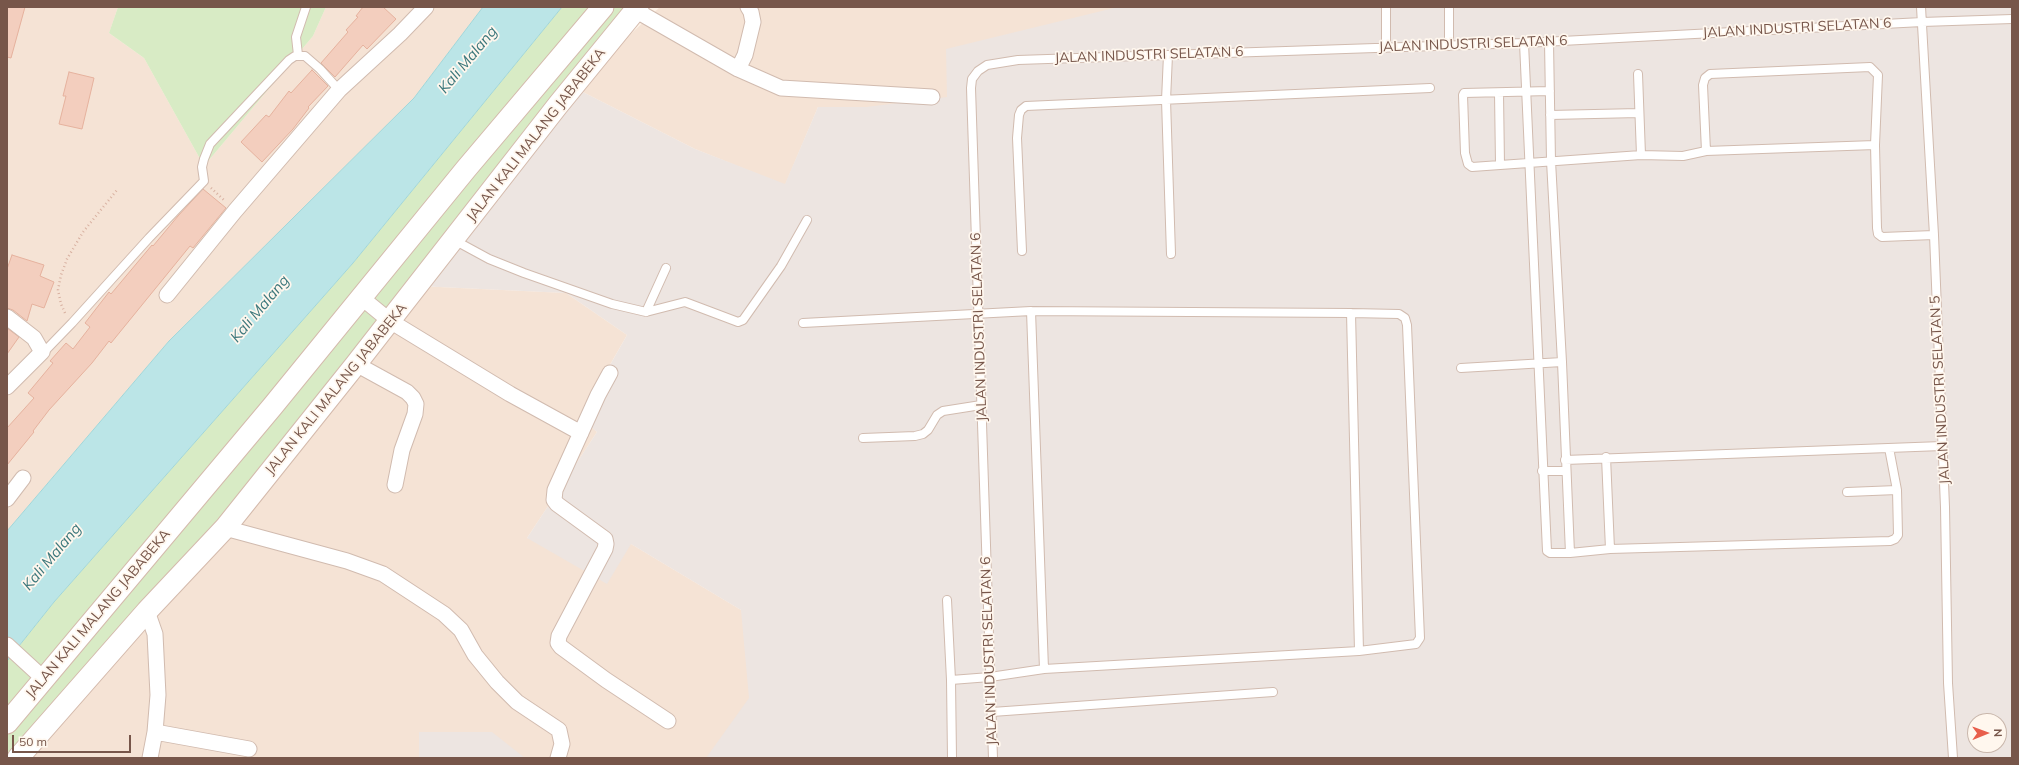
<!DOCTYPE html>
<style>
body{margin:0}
#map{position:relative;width:2019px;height:765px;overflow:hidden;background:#fdf2e7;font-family:Mulish,sans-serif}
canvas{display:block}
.frame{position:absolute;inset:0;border:8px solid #77564a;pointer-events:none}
.north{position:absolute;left:1967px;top:713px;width:40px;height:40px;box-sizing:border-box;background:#fff7ee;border:1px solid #c9b7ac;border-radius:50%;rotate:89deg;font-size:11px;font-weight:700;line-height:16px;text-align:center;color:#77564a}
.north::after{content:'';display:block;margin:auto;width:14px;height:18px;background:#e85e4b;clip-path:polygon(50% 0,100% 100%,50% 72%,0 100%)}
.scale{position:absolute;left:12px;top:735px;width:119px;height:18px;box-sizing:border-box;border:2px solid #77564a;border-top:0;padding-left:5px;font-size:12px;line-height:14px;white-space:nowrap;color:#77564a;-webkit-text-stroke:3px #fff7ee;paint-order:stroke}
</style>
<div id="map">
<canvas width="2019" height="765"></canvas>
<div class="frame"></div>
<div class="north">N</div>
<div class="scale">50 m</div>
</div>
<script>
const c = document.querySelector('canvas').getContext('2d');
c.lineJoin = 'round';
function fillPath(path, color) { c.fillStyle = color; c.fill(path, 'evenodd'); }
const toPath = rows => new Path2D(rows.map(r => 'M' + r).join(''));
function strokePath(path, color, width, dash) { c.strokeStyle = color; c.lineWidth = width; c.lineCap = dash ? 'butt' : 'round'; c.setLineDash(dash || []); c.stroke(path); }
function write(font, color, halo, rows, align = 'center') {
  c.font = font + ' Mulish,sans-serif'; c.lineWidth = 3.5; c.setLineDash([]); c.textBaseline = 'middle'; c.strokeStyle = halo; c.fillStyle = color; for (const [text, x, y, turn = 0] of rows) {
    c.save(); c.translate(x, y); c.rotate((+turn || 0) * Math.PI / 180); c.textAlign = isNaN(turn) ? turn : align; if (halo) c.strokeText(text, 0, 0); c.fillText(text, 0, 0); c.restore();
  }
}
fillPath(toPath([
 [7,7,118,7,109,33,144,58,204,166,313,36,326,7,483,7,414,98,169,341,7,531],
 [660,7,2012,7,2012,758,18,758,418,286,566,293,627,335,580,417,597,432,527,538,631,544,741,610,866,107,818,107,785,185,695,149,573,87],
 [1975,721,1999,721,1999,745,1975,745]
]), '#f5e3d5');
fillPath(toPath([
 [1118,7,2012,7,2012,758,706,758,749,698,741,610,631,544,607,584,527,538,597,432,580,418,627,335,566,293,418,286,573,87,695,149,785,184,818,107,866,107,947,97,946,49],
 [1975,721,1999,721,1999,745,1975,745],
 [419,732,492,732,525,758,419,758]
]), '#ede5e1');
fillPath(toPath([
 [118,7,326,7,313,36,204,166,144,58,109,33],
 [562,7,639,7,454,240,18,758,7,758,7,661,54,602,353,263]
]), '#d8ebc5');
const water = toPath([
 [483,7,562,7,353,263,54,602,7,661,7,531,169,341,414,98,483,7]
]);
fillPath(water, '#bbe5e7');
strokePath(water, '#a1d6d9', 1);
const building = toPath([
 [7,7,25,7,11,58,7,57,7,7],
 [363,7,383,7,396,19,367,49,363,45,335,77,321,63,348,32,346,30,358,17,356,16,363,7],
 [312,70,328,86,308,107,309,108,293,129,262,162,241,142,266,115,269,117,289,91,291,93,312,70],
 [69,72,94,78,82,129,59,124,66,96,63,96,69,72],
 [203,189,226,208,193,248,190,246,111,343,109,341,92,363,49,410,33,431,34,432,7,465,7,428,34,398,28,393,53,363,50,361,66,343,73,349,90,327,85,323,109,292,111,294,152,245,153,246,178,216,203,189],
 [12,255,44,265,40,276,54,282,44,308,32,304,27,321,13,310,7,308,7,269,12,255],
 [7,328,19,337,7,354,7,328]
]);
fillPath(building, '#f3cebe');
strokePath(building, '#e6b29e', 1);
const lane = toPath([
 [1449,7,1449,46],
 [1921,7,1934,235,1945,507,1948,683,1953,758],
 [1549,42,1551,161,1562,362,1570,553],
 [1524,43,1547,551,1550,553,1570,553,1610,549,1890,541,1895,539,1898,535,1897,490,1889,448],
 [1386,48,1386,7],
 [298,55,296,37,306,7],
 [1168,55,1166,100,1171,254],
 [1638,74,1641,155],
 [1550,91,1464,93,1463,95,1465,153,1468,164,1472,167,1641,155,1683,156,1706,151,1875,145],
 [1499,93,1500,165],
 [1550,115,1639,113],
 [1706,151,1703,85,1705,78,1710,74,1870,67,1878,75,1875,145,1877,228,1878,234,1882,237,1934,235],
 [454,240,489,259,524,273,612,304,646,312,685,302,738,322,743,320,781,266,807,220],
 [1022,251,1017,138,1019,115,1021,110,1026,106,1430,88],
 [1031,311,1044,669],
 [646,312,666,268],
 [1351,313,1359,651],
 [803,323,1031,311,1351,313,1399,314,1405,318,1407,325,1420,638,1416,644,1359,651,1044,669,990,677,951,680],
 [42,354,72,323,149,238,204,181,202,167,204,159,210,144,289,60,295,56,305,56,320,69,339,90],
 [1461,368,1562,362],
 [863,438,915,436,923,434,928,430,937,415,943,411,981,405],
 [1606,457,1610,549],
 [1565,460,1942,446],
 [1542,471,1566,471],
 [1847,492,1897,490],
 [947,600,951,680,952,758],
 [992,712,1273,692],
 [993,758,971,88,972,79,978,71,987,65,1018,60,1524,43,1922,22,2012,19]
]);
const street = toPath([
 [635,10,738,69,781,88,932,97],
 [738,69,745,55,753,22,751,12,748,7],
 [167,295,235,211,339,90,400,34,426,7],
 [362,298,390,321,510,394,581,433],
 [7,317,34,338,42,352,7,387],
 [356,364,407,392,413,398,416,404,415,414,402,450,395,485],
 [610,373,598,395,555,490,554,500,557,504,605,539,606,544,605,549,559,636,558,643,561,647,606,680,668,721],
 [7,499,23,478],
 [225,528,347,561,383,574,444,614,461,630,475,655,497,682,517,702,559,730,562,744,558,758],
 [147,611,155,634,158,695,155,732,150,758],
 [7,645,44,679],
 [155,732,249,749]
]);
const secondary = toPath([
 [7,723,272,407,466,169,603,7],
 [18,758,147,611,225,528,356,364,558,105,638,7]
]);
strokePath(lane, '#d1bbaf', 10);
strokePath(street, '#d1bbaf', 17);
strokePath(secondary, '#d4baac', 23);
strokePath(toPath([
 [211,188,225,201],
 [65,313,61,304,58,290,61,275,67,259,83,232,117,190]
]), '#d8b1a1', 2.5, [1, 3]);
strokePath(lane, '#fff', 8);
strokePath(street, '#fff', 15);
strokePath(secondary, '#fff', 21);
write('14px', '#77564a', '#fff7ee', [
 ["JALAN INDUSTRI SELATAN 6",1797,28,-3],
 ["JALAN INDUSTRI SELATAN 6",1473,44,-2],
 ["JALAN INDUSTRI SELATAN 6",1149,55,-2],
 ["JALAN KALI MALANG JABABEKA",536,135,-52],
 ["JALAN INDUSTRI SELATAN 6",979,327,-92],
 ["JALAN KALI MALANG JABABEKA",336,389,-51],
 ["JALAN INDUSTRI SELATAN 5",1940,390,-93],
 ["JALAN KALI MALANG JABABEKA",98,614,-50],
 ["JALAN INDUSTRI SELATAN 6",989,651,-92]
]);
write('italic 15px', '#3d787c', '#fff7ee', [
 ["Kali Malang",468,60,-50],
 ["Kali Malang",260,309,-50],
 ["Kali Malang",52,557,-50]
]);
</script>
